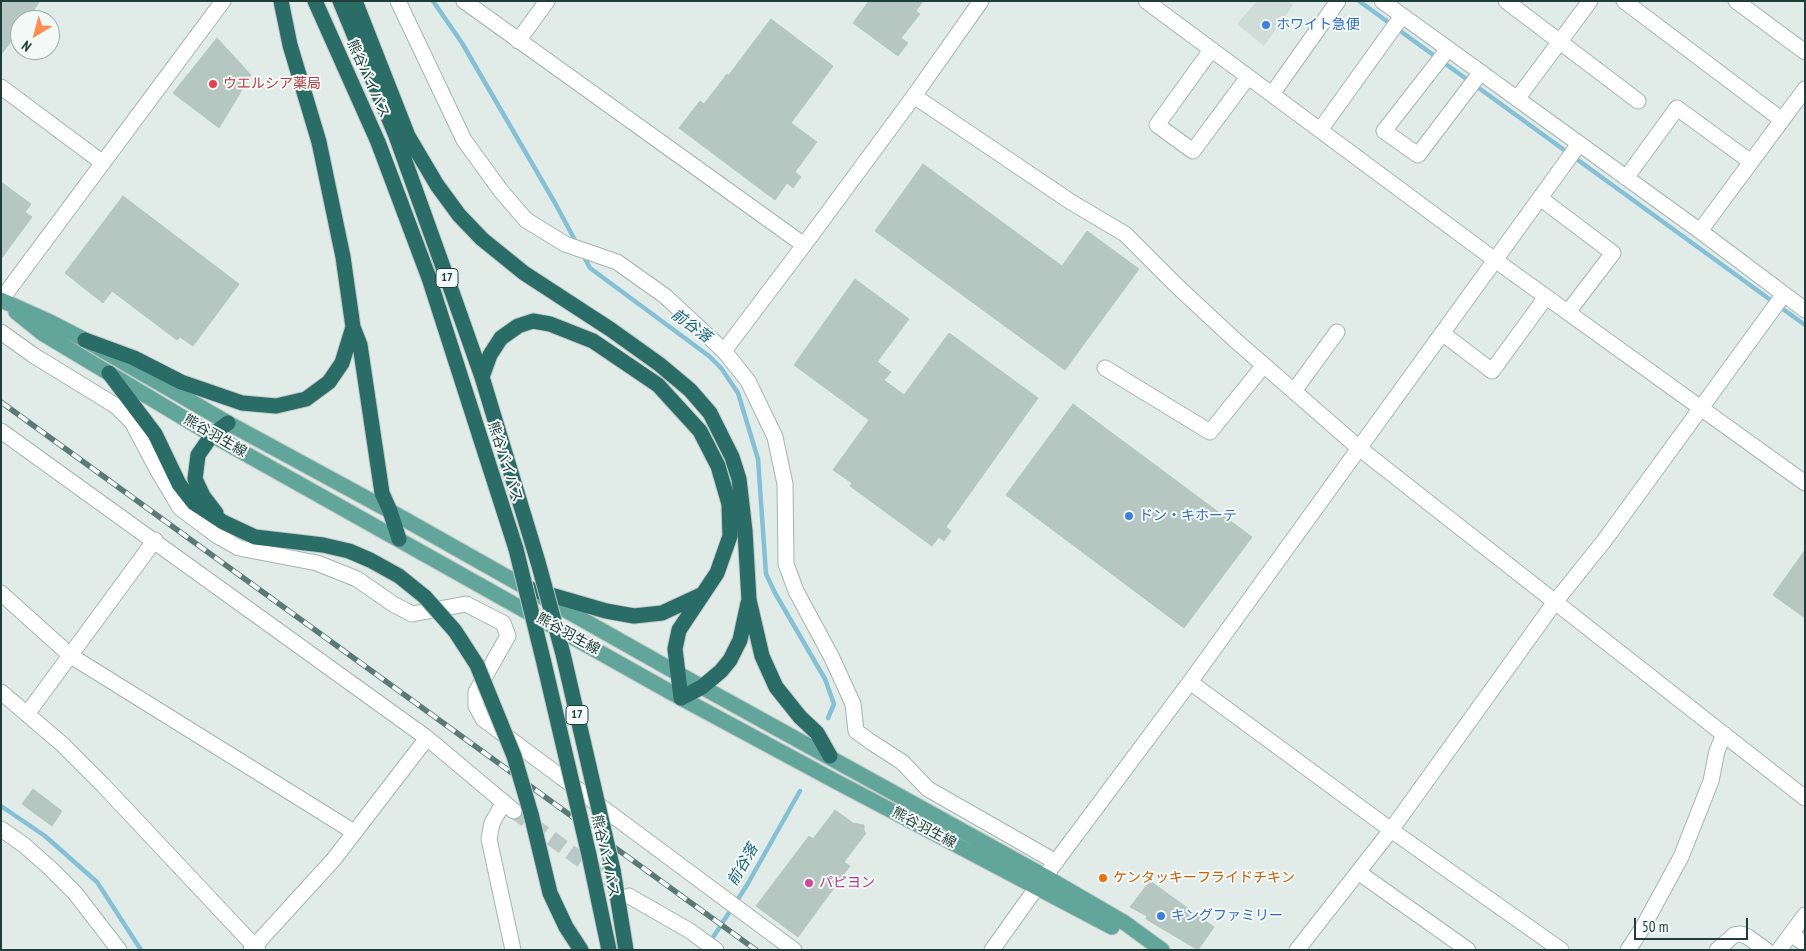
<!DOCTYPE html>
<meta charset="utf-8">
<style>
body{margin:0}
#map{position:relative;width:1806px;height:951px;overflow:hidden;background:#e1ece9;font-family:"PT Sans Narrow",sans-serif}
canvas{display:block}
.frame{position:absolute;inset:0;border:2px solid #203e39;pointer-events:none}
.north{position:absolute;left:10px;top:10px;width:50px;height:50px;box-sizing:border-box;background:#f2f9f6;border:1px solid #9eaeaa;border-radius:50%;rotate:217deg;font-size:14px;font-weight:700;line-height:20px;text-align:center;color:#203e39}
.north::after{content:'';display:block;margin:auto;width:18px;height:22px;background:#fb8d51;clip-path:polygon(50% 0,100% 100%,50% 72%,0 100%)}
.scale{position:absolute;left:1634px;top:918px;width:114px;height:22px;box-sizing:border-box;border:2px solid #203e39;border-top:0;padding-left:6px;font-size:15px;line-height:18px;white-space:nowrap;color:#203e39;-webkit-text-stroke:4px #f2f9f6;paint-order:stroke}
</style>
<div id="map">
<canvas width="1806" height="951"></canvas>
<div class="frame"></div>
<div class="north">N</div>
<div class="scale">50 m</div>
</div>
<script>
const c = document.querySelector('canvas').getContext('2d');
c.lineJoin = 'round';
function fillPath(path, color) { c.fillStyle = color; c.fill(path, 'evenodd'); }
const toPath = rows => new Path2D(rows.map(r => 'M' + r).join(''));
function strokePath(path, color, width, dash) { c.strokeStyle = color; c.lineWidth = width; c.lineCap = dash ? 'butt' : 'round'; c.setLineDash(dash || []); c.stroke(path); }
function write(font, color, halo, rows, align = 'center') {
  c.font = font + ' "PT Sans Narrow","Noto Sans JP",sans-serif'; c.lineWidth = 4; c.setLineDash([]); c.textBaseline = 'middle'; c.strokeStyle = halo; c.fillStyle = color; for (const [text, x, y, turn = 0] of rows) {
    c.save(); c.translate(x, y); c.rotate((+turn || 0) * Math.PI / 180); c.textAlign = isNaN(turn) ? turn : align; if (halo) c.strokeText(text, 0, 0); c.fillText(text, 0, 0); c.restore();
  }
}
fillPath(toPath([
 [1257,1,1287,1,1293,5,1264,46,1237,24]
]), '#cfdcd8');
strokePath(toPath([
 [433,1,462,43,555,203,577,244],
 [1359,1,1805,325],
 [583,255,590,268,709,356,721,368,738,393,758,459,766,574,775,593,825,679,834,704,828,718],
 [1,806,45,836,97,882,141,950],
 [710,942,747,885,800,791]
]), '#85c0d5', 4.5);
const building = toPath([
 [1,1,40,1,27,20,20,20,20,29,1,55,1,1],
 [869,1,923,1,916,11,920,14,901,38,908,43,898,56,853,23,869,1],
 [771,19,833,66,791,123,817,142,795,172,801,177,793,188,787,183,775,200,679,128,700,101,704,104,727,74,728,76,771,19],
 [217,38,251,75,219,128,173,93,217,38],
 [923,164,1062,266,1087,231,1139,269,1065,370,875,231,923,164],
 [1,182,31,204,25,212,32,217,1,259,1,182],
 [123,196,239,284,193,346,180,337,177,340,112,291,103,303,65,273,123,196],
 [855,279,909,319,877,362,891,372,884,380,904,395,949,333,1038,398,946,527,951,531,944,541,939,537,932,546,850,486,852,483,833,470,869,420,794,365,855,279],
 [1073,404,1252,537,1184,628,1006,495,1073,404],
 [1805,550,1805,618,1773,595,1805,550],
 [33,789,62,811,52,826,22,804,33,789],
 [835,810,853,823,864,825,864,831,866,833,844,862,850,866,798,937,756,906,809,836,813,839,835,810],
 [1150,881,1214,927,1198,950,1146,919,1147,916,1130,907,1150,881]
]);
fillPath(building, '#b6c7c2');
strokePath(building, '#b3c7c1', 1);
strokePath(toPath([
 [514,811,622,890]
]), '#bac9c6', 15, [15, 8]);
const minor = toPath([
 [398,1,464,140,501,191,526,220,565,244,617,262,665,296,724,351,748,381,775,437,785,484,786,564,796,591,832,658,853,704,856,731,871,742,902,762,928,789,1056,862],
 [464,1,804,245,914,96,981,1],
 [1146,1,1495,260,1805,483],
 [1382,1,1700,231,1805,310],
 [1506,1,1638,101],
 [1624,1,1782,120],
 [1736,1,1805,52],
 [518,41,547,1],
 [1448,49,1384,131,1418,155,1481,72],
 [1211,50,1157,125,1193,151,1248,77],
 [1,87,103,163],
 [1272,94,1338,1],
 [914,96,1071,202,1125,234,1178,287,1235,340,1359,448,1805,798],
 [1517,99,1590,1],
 [1320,130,1402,16],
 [1626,178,1677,108,1751,162],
 [1540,198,1613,253,1568,312],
 [1700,231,1805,89],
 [1,300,223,1],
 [1,332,33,355,116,406,132,422,158,471,180,508,216,535,239,548,317,563,357,579,393,604,412,614,466,604,503,623,508,636,476,692,476,706,483,719,794,950],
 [1442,333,1492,371,1546,297],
 [724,351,804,245],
 [1105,368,1210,432,1264,365],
 [1294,391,1337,332],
 [1,431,427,738,514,811],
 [1,593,71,656,354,832],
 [1190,682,1391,830,1561,950],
 [1,692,62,744,103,785,258,950],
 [27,714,155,540],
 [504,802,492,823,489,839,513,950],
 [1,829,24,845,51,869,75,893,119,950],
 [1358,872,1468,950],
 [629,896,690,931,716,950],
 [1791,934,1805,944],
 [251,950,334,859,427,738],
 [992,950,1037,887,1190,682,1579,144],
 [1297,950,1391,830,1555,602,1604,541,1784,294],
 [1628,950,1643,927,1681,857,1711,781,1717,751,1724,734],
 [1717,950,1734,935,1741,934,1748,937,1766,950],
 [1779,950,1805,915]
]);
const major = toPath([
 [1,300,48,321,85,340,228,423,390,511,702,687,1046,877,1125,923,1162,950],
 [16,312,42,333,212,435,681,698,837,782,1112,927]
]);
const highway = toPath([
 [281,1,290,45,319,142,343,257,353,327,360,345,382,493,390,511,399,539],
 [315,1,378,142,429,278,516,549],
 [340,1,396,136,452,292,482,377,538,562],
 [355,1,408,136,437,185,459,215,482,239,524,273,610,329,659,364,690,390,710,413,732,457,739,479,745,531,749,600,762,656,776,687,800,717,817,733,830,756],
 [85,340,134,358,181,382,242,403,276,406,306,399,329,382,342,363,353,327],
 [109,373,155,434,179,484,194,503,223,522,255,537,323,545,349,551,370,560,399,576,425,597],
 [482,377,490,355,501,338,518,326,533,321,550,324,593,341,658,385,700,431,718,466,729,504,730,536,717,573,679,630,675,649,681,698,702,687,721,671,730,660,740,640,748,603],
 [216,513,203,496,195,479,198,455,212,435,228,423],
 [530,589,606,611,634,616,662,613,703,594],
 [531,814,550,893,566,927,581,950],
 [589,855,609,950],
 [613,870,626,950]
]);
strokePath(minor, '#a3b4b1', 17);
strokePath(major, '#c1c9c8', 17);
strokePath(highway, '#c1c9c8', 17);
strokePath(minor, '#fff', 15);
strokePath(major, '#62a59b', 15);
strokePath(highway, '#2a6c66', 15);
const rail = toPath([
 [1,402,756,950]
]);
strokePath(rail, '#5a7a75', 5.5);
strokePath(rail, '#f2f9f6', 4, [11]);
const highwayBridge = toPath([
 [516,549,544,663,589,855],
 [538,562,563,654,613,870],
 [425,597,455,631,477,665,514,756,531,814]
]);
strokePath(highwayBridge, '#c1c9c8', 17, []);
strokePath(highwayBridge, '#2a6c66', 15);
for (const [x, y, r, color] of [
 [1266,25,5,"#3f7fe0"],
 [213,84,5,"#e0444e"],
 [1129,516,5,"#3f7fe0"],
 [1103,878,5,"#e8710a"],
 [809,883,5,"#d1479c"],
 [1161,916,5,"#3f7fe0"]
]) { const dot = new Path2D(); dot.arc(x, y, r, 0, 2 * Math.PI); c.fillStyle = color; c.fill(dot); strokePath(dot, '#f2f9f6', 2); }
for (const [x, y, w] of [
 [447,278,22],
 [577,715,22]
]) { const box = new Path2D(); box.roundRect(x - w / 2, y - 9.5, w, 19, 4); c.fillStyle = '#f2f9f6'; c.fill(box); strokePath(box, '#203e39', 1); }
write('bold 12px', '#203e39', null, [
 ["17",447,278],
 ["17",577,715]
]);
write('14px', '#366cbe', '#f2f9f6', [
 ["ホワイト急便",1276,25],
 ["ドン・キホーテ",1139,516],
 ["キングファミリー",1171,916]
], 'left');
write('14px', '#203e39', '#f2f9f6', [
 ["熊谷バイパス",368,79,66],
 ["熊谷羽生線",215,436,30],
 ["熊谷バイパス",505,462,72],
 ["熊谷羽生線",568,634,29],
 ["熊谷羽生線",924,828,28],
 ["熊谷バイパス",605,856,78]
]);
write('14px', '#be3a42', '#f2f9f6', [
 ["ウエルシア薬局",223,84]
], 'left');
write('14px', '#c56008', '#f2f9f6', [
 ["ケンタッキーフライドチキン",1113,878]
], 'left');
write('14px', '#b23c85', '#f2f9f6', [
 ["パピヨン",819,883]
], 'left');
write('italic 15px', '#16617e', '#f2f9f6', [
 ["前谷落",691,326,36],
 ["前谷落",743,865,-60]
]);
</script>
